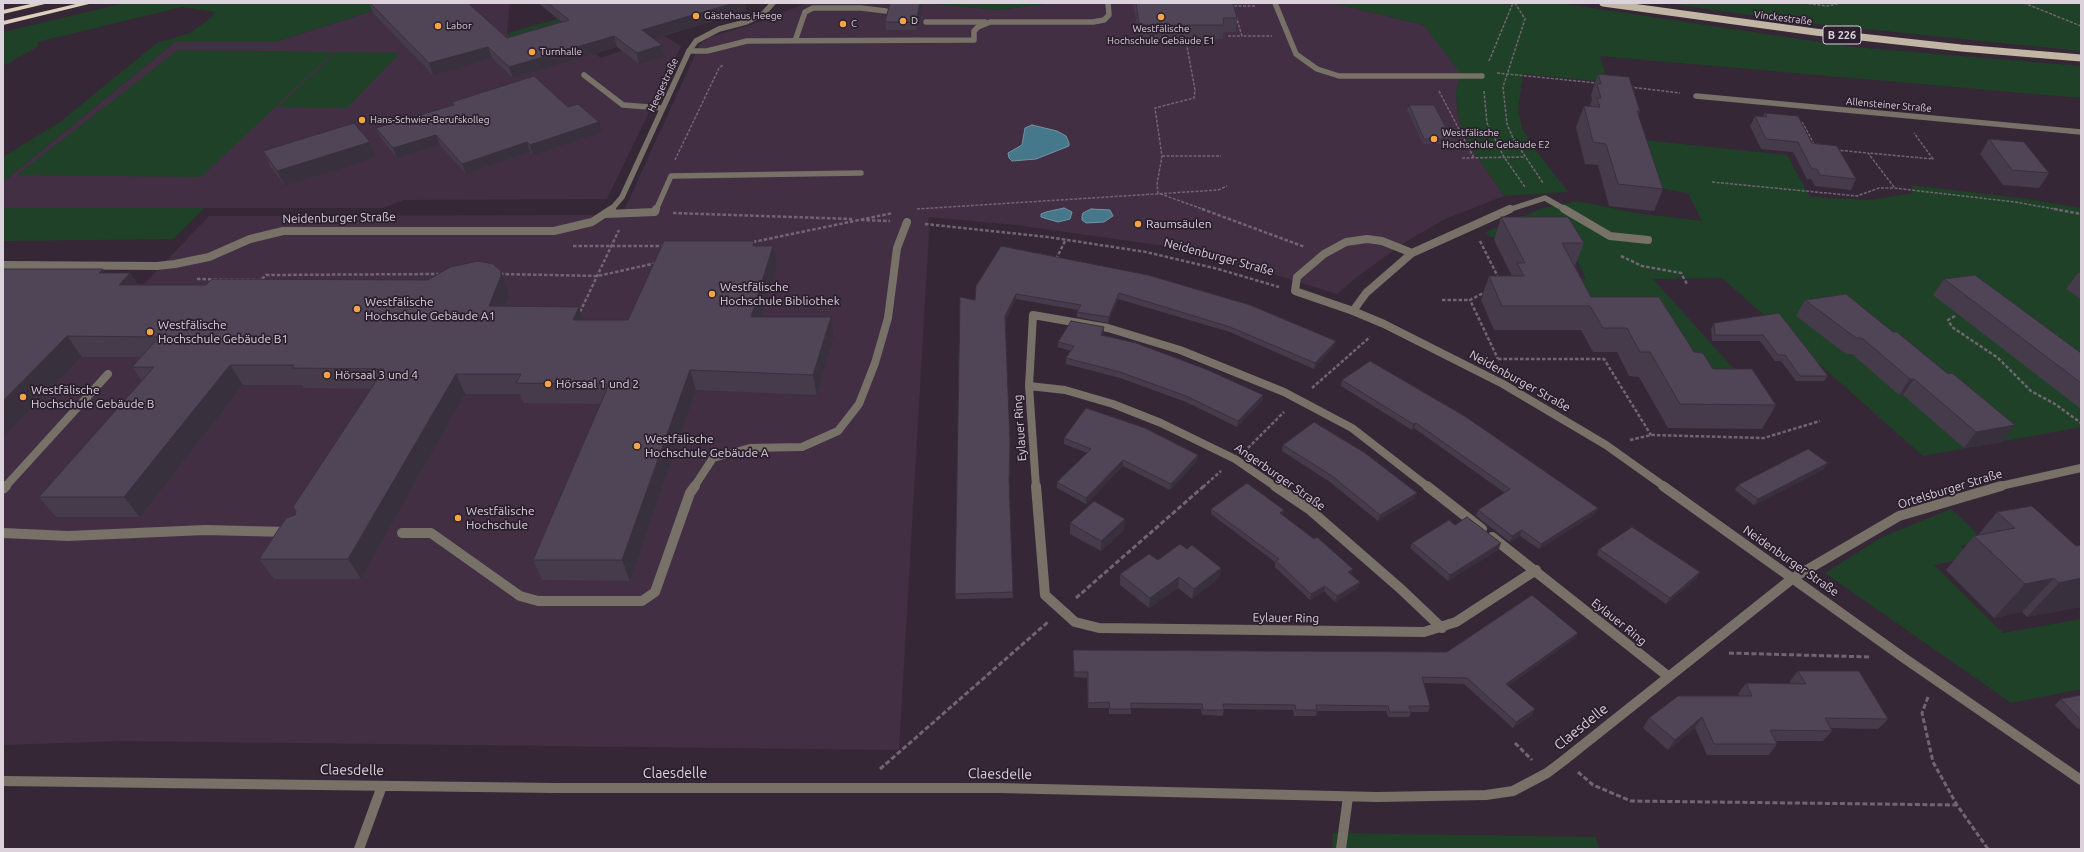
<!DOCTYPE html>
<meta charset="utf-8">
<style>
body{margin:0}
#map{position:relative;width:2084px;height:852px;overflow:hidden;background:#362737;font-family:Ubuntu,sans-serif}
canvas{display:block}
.frame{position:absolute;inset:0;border:4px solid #dbd2dc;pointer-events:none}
</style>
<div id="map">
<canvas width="2084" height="852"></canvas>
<div class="frame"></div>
</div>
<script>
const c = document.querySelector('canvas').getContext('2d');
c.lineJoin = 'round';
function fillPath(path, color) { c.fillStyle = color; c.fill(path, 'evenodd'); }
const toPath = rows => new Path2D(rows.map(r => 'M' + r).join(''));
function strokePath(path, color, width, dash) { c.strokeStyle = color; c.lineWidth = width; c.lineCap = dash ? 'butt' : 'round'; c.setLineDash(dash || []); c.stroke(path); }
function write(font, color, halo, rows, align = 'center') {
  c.font = font + ' Ubuntu,sans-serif'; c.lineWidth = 3.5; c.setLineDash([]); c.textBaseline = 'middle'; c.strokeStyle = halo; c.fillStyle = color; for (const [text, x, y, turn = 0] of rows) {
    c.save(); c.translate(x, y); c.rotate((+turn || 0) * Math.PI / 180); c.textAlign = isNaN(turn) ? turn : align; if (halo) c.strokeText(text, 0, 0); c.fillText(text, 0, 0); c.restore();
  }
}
fillPath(toPath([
 [397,3,510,3,507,33,521,46,587,47,601,58,664,36,681,46,607,199,404,200,383,208,3,208,3,182,175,42,275,42],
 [807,3,925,3,998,10,1052,3,1332,3,1424,25,1461,73,1456,93,1458,116,1466,140,1504,196,1445,219,1405,242,1357,277,1337,294,1232,261,1172,247,1016,225,928,217,929,232,899,750,122,741,3,745,3,282,144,284,209,216,622,215,700,44,710,37,751,25]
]), '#422f43');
fillPath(toPath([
 [125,3,397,3,275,42,175,42,3,182,3,157,60,122,157,43,190,33,212,17,215,12,182,7,37,42,39,46,3,66,3,32],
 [925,3,1052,3,998,10],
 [1332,3,1558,3,1853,47,2081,66,2081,98,1600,56,1607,82,1523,74,1518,109,1522,128,1537,152,1568,192,1504,196,1466,140,1458,116,1456,93,1460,73,1424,25],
 [1666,3,2081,3,2081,51,1805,23],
 [568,16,582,28,522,45,508,33],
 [178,50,334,52,201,177,17,175],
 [336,52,400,53,347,108,278,107],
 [1643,140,1787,155,1810,197,1871,200,1913,193,1911,185,2027,199,2081,208,2081,427,1923,456,1722,278,1653,279,1751,388,1736,386,1647,317,1587,316,1567,279,1586,279,1566,237,1490,237,1486,232,1540,209,1577,201,1636,213,1702,221,1688,193,1658,188],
 [3,208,204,208,174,239,3,241],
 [1951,509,1985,541,1960,546,1971,557,1934,565,2003,633,2081,619,2081,689,2011,703,1825,573,1882,537],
 [1333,833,1596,837,1599,849,1332,849]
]), '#1f4127');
const water = toPath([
 [1032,125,1057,131,1066,136,1069,143,1069,146,1036,159,1012,161,1009,158,1008,153,1022,145,1025,128,1032,125],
 [1064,208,1072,212,1070,219,1058,222,1041,217,1041,214,1046,212,1064,208],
 [1091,209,1110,210,1113,216,1104,222,1086,223,1082,220,1082,216,1083,213,1091,209]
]);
fillPath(water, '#46788c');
strokePath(water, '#7393a4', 1);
strokePath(toPath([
 [1515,3,1525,19,1503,87,1507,124,1513,138,1543,183],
 [1804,3,1827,6,1842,3],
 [2024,3,2081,26],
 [1234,6,1255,6],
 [1236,16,1242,36,1272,36],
 [1112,35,1113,41,1186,41,1195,90,1194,98,1155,108,1162,156,1157,184,1158,193,1205,210],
 [1228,36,1242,36],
 [1489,61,1513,3],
 [1497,73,1597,83],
 [1630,87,1680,93],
 [1439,91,1474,158],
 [1484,91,1487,123,1504,157,1525,187],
 [1802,122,1815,146],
 [1836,150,1868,153],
 [1162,156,1221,156],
 [1462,158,1524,157],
 [675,160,719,68,723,65],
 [1712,182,1857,196,1879,188,1894,188,2015,202,2060,210],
 [1894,187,1868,153,1933,159,1914,133],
 [917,209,1218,190,1227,186]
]), '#726573', 1.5, [3, 1.5]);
strokePath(toPath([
 [1202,209,1305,247],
 [2054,209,2081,214],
 [673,213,852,219],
 [861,220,890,221],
 [925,224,1048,237,1146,252,1218,269,1279,287],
 [1480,241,1499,279],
 [753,242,893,213],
 [573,246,664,246],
 [1621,256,1642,266,1681,273,1687,284],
 [1056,259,1066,239],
 [500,274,598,276,656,263],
 [197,279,262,280],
 [262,279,266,275,441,274],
 [1487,291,1470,300,1498,359],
 [1442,300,1470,300],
 [580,312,619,230],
 [1955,316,1948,320,1952,327,1998,358,2031,391,2055,404,2081,423],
 [1498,359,1604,359,1651,435],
 [1312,388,1370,337],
 [1630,440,1651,435,1764,438,1820,421],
 [1248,448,1284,412],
 [1203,487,1221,471]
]), '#726573', 2.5, [3.5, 2]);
strokePath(toPath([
 [1076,598,1204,486],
 [1729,653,1870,657],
 [1928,697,1922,713,1933,762,1957,805,1988,849],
 [1515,743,1532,760],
 [880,769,1048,622],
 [1578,772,1593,785,1631,801,1957,805]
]), '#726573', 3, [5, 2.5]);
strokePath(toPath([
 [1275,3,1296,54,1317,69,1339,76,1482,76],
 [926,22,985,22],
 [795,41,805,12,813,8,861,8,886,11],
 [689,51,707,51,747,41,974,40,974,31,978,27,990,22,1093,22,1104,20,1109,15,1108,3],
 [584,75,623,105,662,108],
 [656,210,671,176,861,173],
 [1508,210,1545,198,1566,210]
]), '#777168', 5.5);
strokePath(toPath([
 [1564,209,1610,236,1648,240],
 [606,214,655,212,656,209],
 [1367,239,1382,241,1412,253,1366,293,1353,311,1295,291,1297,277,1324,254,1346,242,1367,239],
 [1412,253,1510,209],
 [5,487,108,374],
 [694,487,713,458,750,448,802,447,838,431,859,404,875,363,888,318,897,248,907,222]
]), '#777168', 8);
strokePath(toPath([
 [3,489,6,486],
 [3,533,68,536,205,530,288,532],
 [402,533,431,533,520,596,538,601,642,601,655,592,690,493,695,486],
 [3,781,554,788],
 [359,849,382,786],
 [1341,849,1348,797]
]), '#777168', 10);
strokePath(toPath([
 [1696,96,2081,132],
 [611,210,622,197,689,51,696,41,719,29,746,22,763,14,773,3]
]), '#777168', 5.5);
strokePath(toPath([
 [3,265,157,266,175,264,209,257,250,239,283,231,554,231,592,222,612,209],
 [1353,311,1384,324,1503,384,1606,445,1665,487],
 [1029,386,1065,390,1113,404,1161,423,1235,459,1276,487],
 [1036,487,1029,386,1033,315,1108,328,1180,350,1284,392,1352,428,1428,487],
 [1996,487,2081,468]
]), '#777168', 8);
strokePath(toPath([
 [1036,486,1045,595,1075,622,1099,628,1424,632,1456,622,1536,570],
 [1275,486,1309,509,1402,590,1442,628],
 [1427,486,1482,529],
 [1663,486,1904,658,2081,780],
 [1492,537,1669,677],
 [554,788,999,788,1377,797,1486,795,1513,791,1547,773,1563,761,1793,578,1899,516,2001,486]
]), '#777168', 10);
strokePath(toPath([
 [1603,3,1815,32,1961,48,2081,58]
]), '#c1b6a3', 7);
fillPath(toPath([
 [35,3,49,3,3,14,3,10,35,3],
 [80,3,93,3,3,25,3,21,80,3]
]), '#ded0ba');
fillPath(toPath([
 [369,3,468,3,507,38,562,22,538,3,745,3,746,11,653,39,662,45,665,57,639,64,617,47,513,78,492,58,433,75,373,13],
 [1133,3,1233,3,1237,18,1236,32,1224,32,1223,39,1139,39],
 [922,7,917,30,886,30,885,22],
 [1598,74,1640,111,1638,116,1663,189,1654,211,1609,206,1598,165,1585,164,1576,127,1584,106,1591,106,1590,105,1592,99,1591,95],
 [452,102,568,107,602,132,533,155,530,152,466,174,440,145,397,158,381,138,376,128,453,105],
 [1409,105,1452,139,1451,144,1423,144,1407,110],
 [1765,113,1812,143,1856,179,1851,190,1815,186,1811,179,1807,179,1793,152,1761,149,1750,126,1755,116,1763,116],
 [1989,139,2049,173,2039,188,2003,185,1980,154],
 [370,142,376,157,285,186,270,166,263,151],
 [1501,217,1584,243,1575,266,1591,297,1694,352,1713,369,1776,405,1762,429,1668,428,1639,377,1629,376,1617,352,1593,352,1581,330,1494,330,1481,300,1489,276,1512,276,1494,240],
 [755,246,777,265,762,317,831,317,834,337,817,395,696,390,630,581,542,580,533,560,600,404,524,403,520,394,465,394,361,579,274,579,259,559,295,515,371,389,304,388,302,385,243,385,140,517,56,517,39,497,142,381,132,367,141,357,82,357,3,438,3,269,105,273,130,273,138,285,206,285,428,280,501,271,508,291,509,296,505,306,584,320,628,320],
 [1001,246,1334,346,1314,369,1230,332,1118,299,1108,323,1077,317,1077,312,1078,310,1016,299,1005,321,1010,449,1009,485,1013,598,956,599,955,594,975,300],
 [2078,273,2081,273,2081,299,2066,289],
 [1944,279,2081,353,2081,409,1933,295],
 [1846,294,2003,442,1964,448,1903,395,1899,395,1852,354,1846,354,1796,316,1805,300],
 [1779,313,1828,376,1824,381,1796,381,1781,361,1775,361,1760,341,1712,341,1711,329,1714,323],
 [1104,333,1103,336,1263,395,1262,401,1237,427,1186,402,1120,378,1066,364,1066,358,1071,351,1058,347,1058,342],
 [1342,380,1595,514,1539,549,1520,536,1510,542,1476,516,1478,510,1505,493,1414,428,1412,430,1341,386],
 [1064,438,1198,455,1197,461,1170,490,1123,466,1086,504,1057,488,1057,482,1087,453,1064,444],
 [1283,445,1415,498,1378,521,1330,482,1282,451],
 [1828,463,1824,469,1754,505,1735,490,1738,485],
 [1211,509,1283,515,1353,569,1351,574,1360,582,1358,588,1335,602,1324,591,1310,600,1275,567,1275,562,1211,514],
 [1997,512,2076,546,2081,545,2081,606,2080,607,2027,617,2022,612,1994,618,1946,570,1974,536,1978,535],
 [1070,523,1124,530,1101,551,1070,534],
 [1455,525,1499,549,1448,581,1410,548,1412,543],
 [1187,549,1221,568,1219,578,1192,599,1178,588,1149,608,1120,585,1120,574],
 [1599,549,1697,578,1666,604,1597,555],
 [1578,633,1575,638,1508,686,1535,709,1532,715,1513,728,1464,684,1424,683,1430,706,1428,712,1411,712,1409,717,1388,717,1386,711,1317,711,1316,716,1294,716,1293,710,1224,709,1223,716,1202,715,1201,709,1131,708,1131,714,1109,714,1109,708,1088,708,1087,678,1074,677,1073,650,1447,652],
 [1798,671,1888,719,1878,729,1831,728,1832,731,1823,741,1775,741,1777,744,1769,755,1707,755,1695,728,1668,750,1643,728,1649,718,1739,696,1738,694,1746,683,1791,684,1790,681],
 [2081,695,2081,728,2078,729,2055,705,2061,699]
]), '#453b4b');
fillPath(toPath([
 [734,3,745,3,746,11,644,41,642,30],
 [920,3,921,3,922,7,917,30,916,22],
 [614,36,617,47,513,78,509,67],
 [662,45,665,57,639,64,637,53],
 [488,47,492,58,433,75,429,63],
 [599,122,602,132,533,155,530,145],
 [436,135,440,145,397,158,393,148],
 [370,142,376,157,285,186,277,171],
 [527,142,530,152,466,174,462,164],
 [773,246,777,265,756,337,751,317],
 [103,269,116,289,99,273],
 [501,271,508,291,509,296,497,326,489,306],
 [130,273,143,293,119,285],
 [1119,293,1118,299,1108,323,1109,317],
 [1016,294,1016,299,1005,321,1005,316],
 [579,307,586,327,573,320],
 [831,317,834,337,817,395,813,375],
 [1104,327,1104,333,1101,341,1101,335],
 [67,336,82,357,3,438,3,401],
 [1336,341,1334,346,1314,369,1315,363],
 [230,365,243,385,140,517,124,497],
 [690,370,696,390,630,581,622,560],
 [456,374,465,394,361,579,348,559],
 [1910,379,1914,379,1903,395,1899,395],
 [1263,395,1262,401,1237,427,1238,421],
 [1416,423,1414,428,1412,430,1413,424],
 [2015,425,2003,442,1964,448,1976,432],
 [1198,455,1197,461,1170,490,1171,484],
 [1123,460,1123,466,1086,504,1086,498],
 [1828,463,1824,469,1754,505,1758,499],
 [1417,493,1415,498,1378,521,1380,515],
 [1598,508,1595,514,1539,549,1541,544],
 [1284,510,1283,515,1280,513],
 [1125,519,1124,530,1101,551,1101,541],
 [1522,530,1520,536,1510,542,1512,536],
 [1501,543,1499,549,1448,581,1450,575],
 [1221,568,1219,578,1192,599,1194,589],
 [1353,569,1351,575,1348,572],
 [1700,572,1697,578,1666,604,1670,598],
 [1179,577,1178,588,1149,608,1150,598],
 [2054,578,2022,612,1994,618,2025,584],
 [2081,578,2081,606,2080,607,2027,617,2059,583],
 [1360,582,1358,588,1335,602,1337,596],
 [1325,586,1324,591,1310,600,1311,594],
 [1578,633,1575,638,1503,690,1506,684],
 [1535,709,1532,715,1513,728,1516,722],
 [1702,717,1695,728,1668,750,1675,740]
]), '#38303d');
const building = toPath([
 [370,3,468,3,507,38,569,20,548,3,734,3,642,30,662,45,637,53,614,36,509,67,488,47,429,63,370,3],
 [890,3,920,3,916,22,885,22,890,3],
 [1136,3,1233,3,1237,18,1223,18,1224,25,1139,25,1136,3],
 [1598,74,1629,77,1640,111,1637,111,1663,189,1618,184,1606,144,1593,142,1584,106,1600,107,1597,98,1601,98,1597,84,1601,84,1598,74],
 [534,76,568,107,578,104,599,122,530,145,527,142,462,164,436,135,393,148,376,128,454,105,452,102,534,76],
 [1409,105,1434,105,1452,139,1424,139,1409,105],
 [1765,113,1798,116,1812,143,1837,146,1856,179,1820,175,1817,169,1812,169,1798,142,1766,139,1755,116,1767,117,1765,113],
 [354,123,370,142,277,171,263,151,354,123],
 [1989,139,2024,142,2049,173,2012,170,1989,139],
 [1501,217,1568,217,1584,243,1562,243,1591,297,1659,297,1694,352,1703,353,1713,369,1752,369,1776,405,1680,404,1650,352,1640,352,1627,328,1603,328,1590,306,1502,306,1489,276,1524,276,1517,263,1525,263,1501,217],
 [664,241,754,241,753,246,773,246,751,317,831,317,813,375,690,370,622,560,533,560,609,384,516,383,521,374,456,374,348,559,259,559,286,518,295,515,296,511,293,507,384,369,292,368,294,365,230,365,124,497,39,497,154,367,132,367,159,337,67,336,3,401,3,269,103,269,99,273,130,273,119,285,206,285,212,279,428,280,450,267,478,261,493,264,501,271,501,276,489,306,579,307,573,320,628,320,664,241],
 [1001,246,1148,275,1250,305,1336,341,1315,363,1230,327,1119,293,1109,317,1077,312,1081,305,1016,294,1005,316,1010,443,1009,479,1013,592,955,594,960,297,975,300,976,286,1001,246],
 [1975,275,2081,353,2081,383,1944,279,1975,275],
 [1846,294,1893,332,1897,332,1948,374,1952,373,2015,425,1976,432,1914,379,1910,379,1862,338,1856,338,1805,300,1846,294],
 [1779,313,1828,376,1800,376,1785,355,1778,355,1763,335,1715,335,1714,323,1779,313],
 [1071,321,1104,327,1101,335,1136,343,1208,370,1263,395,1238,421,1186,396,1120,372,1066,358,1074,346,1058,342,1071,321],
 [1370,361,1466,417,1598,508,1541,544,1522,530,1512,536,1478,510,1510,489,1416,423,1413,424,1342,380,1370,361],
 [1086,408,1145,428,1198,455,1171,484,1123,460,1086,498,1057,482,1091,449,1064,438,1086,408],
 [1314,422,1365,453,1417,493,1380,515,1332,476,1283,445,1314,422],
 [1808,449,1828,463,1758,499,1738,485,1808,449],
 [1247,483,1284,510,1280,513,1314,539,1317,537,1353,569,1348,572,1360,582,1337,596,1325,586,1311,594,1276,561,1279,559,1211,509,1247,483],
 [1094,501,1125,519,1101,541,1070,523,1094,501],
 [2032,506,2076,546,2081,545,2081,578,2059,583,2054,578,2025,584,1974,536,2015,528,1997,512,2032,506],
 [1467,517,1501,543,1450,575,1412,543,1449,520,1455,525,1467,517],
 [1632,527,1700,572,1670,598,1599,549,1632,527],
 [1180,544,1187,549,1192,545,1221,568,1194,589,1179,577,1150,598,1120,574,1149,554,1158,560,1180,544],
 [1532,595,1578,633,1506,684,1535,709,1516,722,1467,678,1422,677,1430,706,1409,706,1411,712,1390,712,1388,706,1316,705,1317,710,1296,710,1295,705,1223,704,1224,710,1203,710,1202,704,1131,703,1131,709,1110,709,1109,702,1088,703,1088,672,1074,672,1073,650,1447,652,1532,595],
 [1798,671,1859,671,1888,719,1825,718,1832,731,1770,730,1777,744,1714,744,1702,717,1675,740,1649,718,1678,696,1752,696,1746,683,1806,684,1798,671],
 [2081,695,2081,720,2061,699,2081,695]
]);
fillPath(building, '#504557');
strokePath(building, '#38303d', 1);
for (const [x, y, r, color] of [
 [696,16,4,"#f4a444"],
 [1161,17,4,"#f4a444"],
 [903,21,4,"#f4a444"],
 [843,24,4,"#f4a444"],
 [438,26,4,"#f4a444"],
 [532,52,4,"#f4a444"],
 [362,120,4,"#f4a444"],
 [1434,139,4,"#f4a444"],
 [1138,224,4,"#f4a444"],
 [712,294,4,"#f4a444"],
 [357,309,4,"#f4a444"],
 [150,332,4,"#f4a444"],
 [327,375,4,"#f4a444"],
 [548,384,4,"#f4a444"],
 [23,397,4,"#f4a444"],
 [637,446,4,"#f4a444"],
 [458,518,4,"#f4a444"]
]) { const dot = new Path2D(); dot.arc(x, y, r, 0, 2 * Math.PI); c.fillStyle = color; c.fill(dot); strokePath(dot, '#2b1e2d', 1.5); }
write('10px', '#dbd2dc', '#2b1e2d', [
 ["Gästehaus Heege",704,16],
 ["D",911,21],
 ["C",851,24],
 ["Labor",446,26],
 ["Westfälische",1161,29,"center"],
 ["Hochschule Gebäude E1",1161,41,"center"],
 ["Turnhalle",540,52],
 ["Hans-Schwier-Berufskolleg",370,120],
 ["Westfälische",1442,133],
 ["Hochschule Gebäude E2",1442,145]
], 'left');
write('10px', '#dbd2dc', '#2b1e2d', [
 ["Vinckestraße",1783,18,7],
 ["Heegestraße",663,85,-65],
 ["Allensteiner Straße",1889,105,5]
]);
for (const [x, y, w] of [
 [1842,35,38]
]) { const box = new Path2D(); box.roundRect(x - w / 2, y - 9, w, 18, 3); c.fillStyle = '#2b1e2d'; c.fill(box); strokePath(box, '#dbd2dc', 1); }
write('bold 11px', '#dbd2dc', null, [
 ["B 226",1842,35]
]);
write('12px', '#dbd2dc', '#2b1e2d', [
 ["Neidenburger Straße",339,218,-1],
 ["Neidenburger Straße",1219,257,15],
 ["Neidenburger Straße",1520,381,29],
 ["Eylauer Ring",1020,428,-94],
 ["Angerburger Straße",1280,477,35],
 ["Ortelsburger Straße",1950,489,-17],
 ["Neidenburger Straße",1791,561,35],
 ["Eylauer Ring",1286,618,1],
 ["Eylauer Ring",1619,622,39]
]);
write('12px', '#dbd2dc', '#2b1e2d', [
 ["Raumsäulen",1146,224],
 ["Westfälische",720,287],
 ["Hochschule Bibliothek",720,301],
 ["Westfälische",365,302],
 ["Hochschule Gebäude A1",365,316],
 ["Westfälische",158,325],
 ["Hochschule Gebäude B1",158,339],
 ["Hörsaal 3 und 4",335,375],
 ["Hörsaal 1 und 2",556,384],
 ["Westfälische",31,390],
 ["Hochschule Gebäude B",31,404],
 ["Westfälische",645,439],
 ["Hochschule Gebäude A",645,453],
 ["Westfälische",466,511],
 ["Hochschule",466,525]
], 'left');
write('14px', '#dbd2dc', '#2b1e2d', [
 ["Claesdelle",1581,727,-39],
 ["Claesdelle",352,770,1],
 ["Claesdelle",675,773],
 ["Claesdelle",1000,774,1]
]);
</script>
